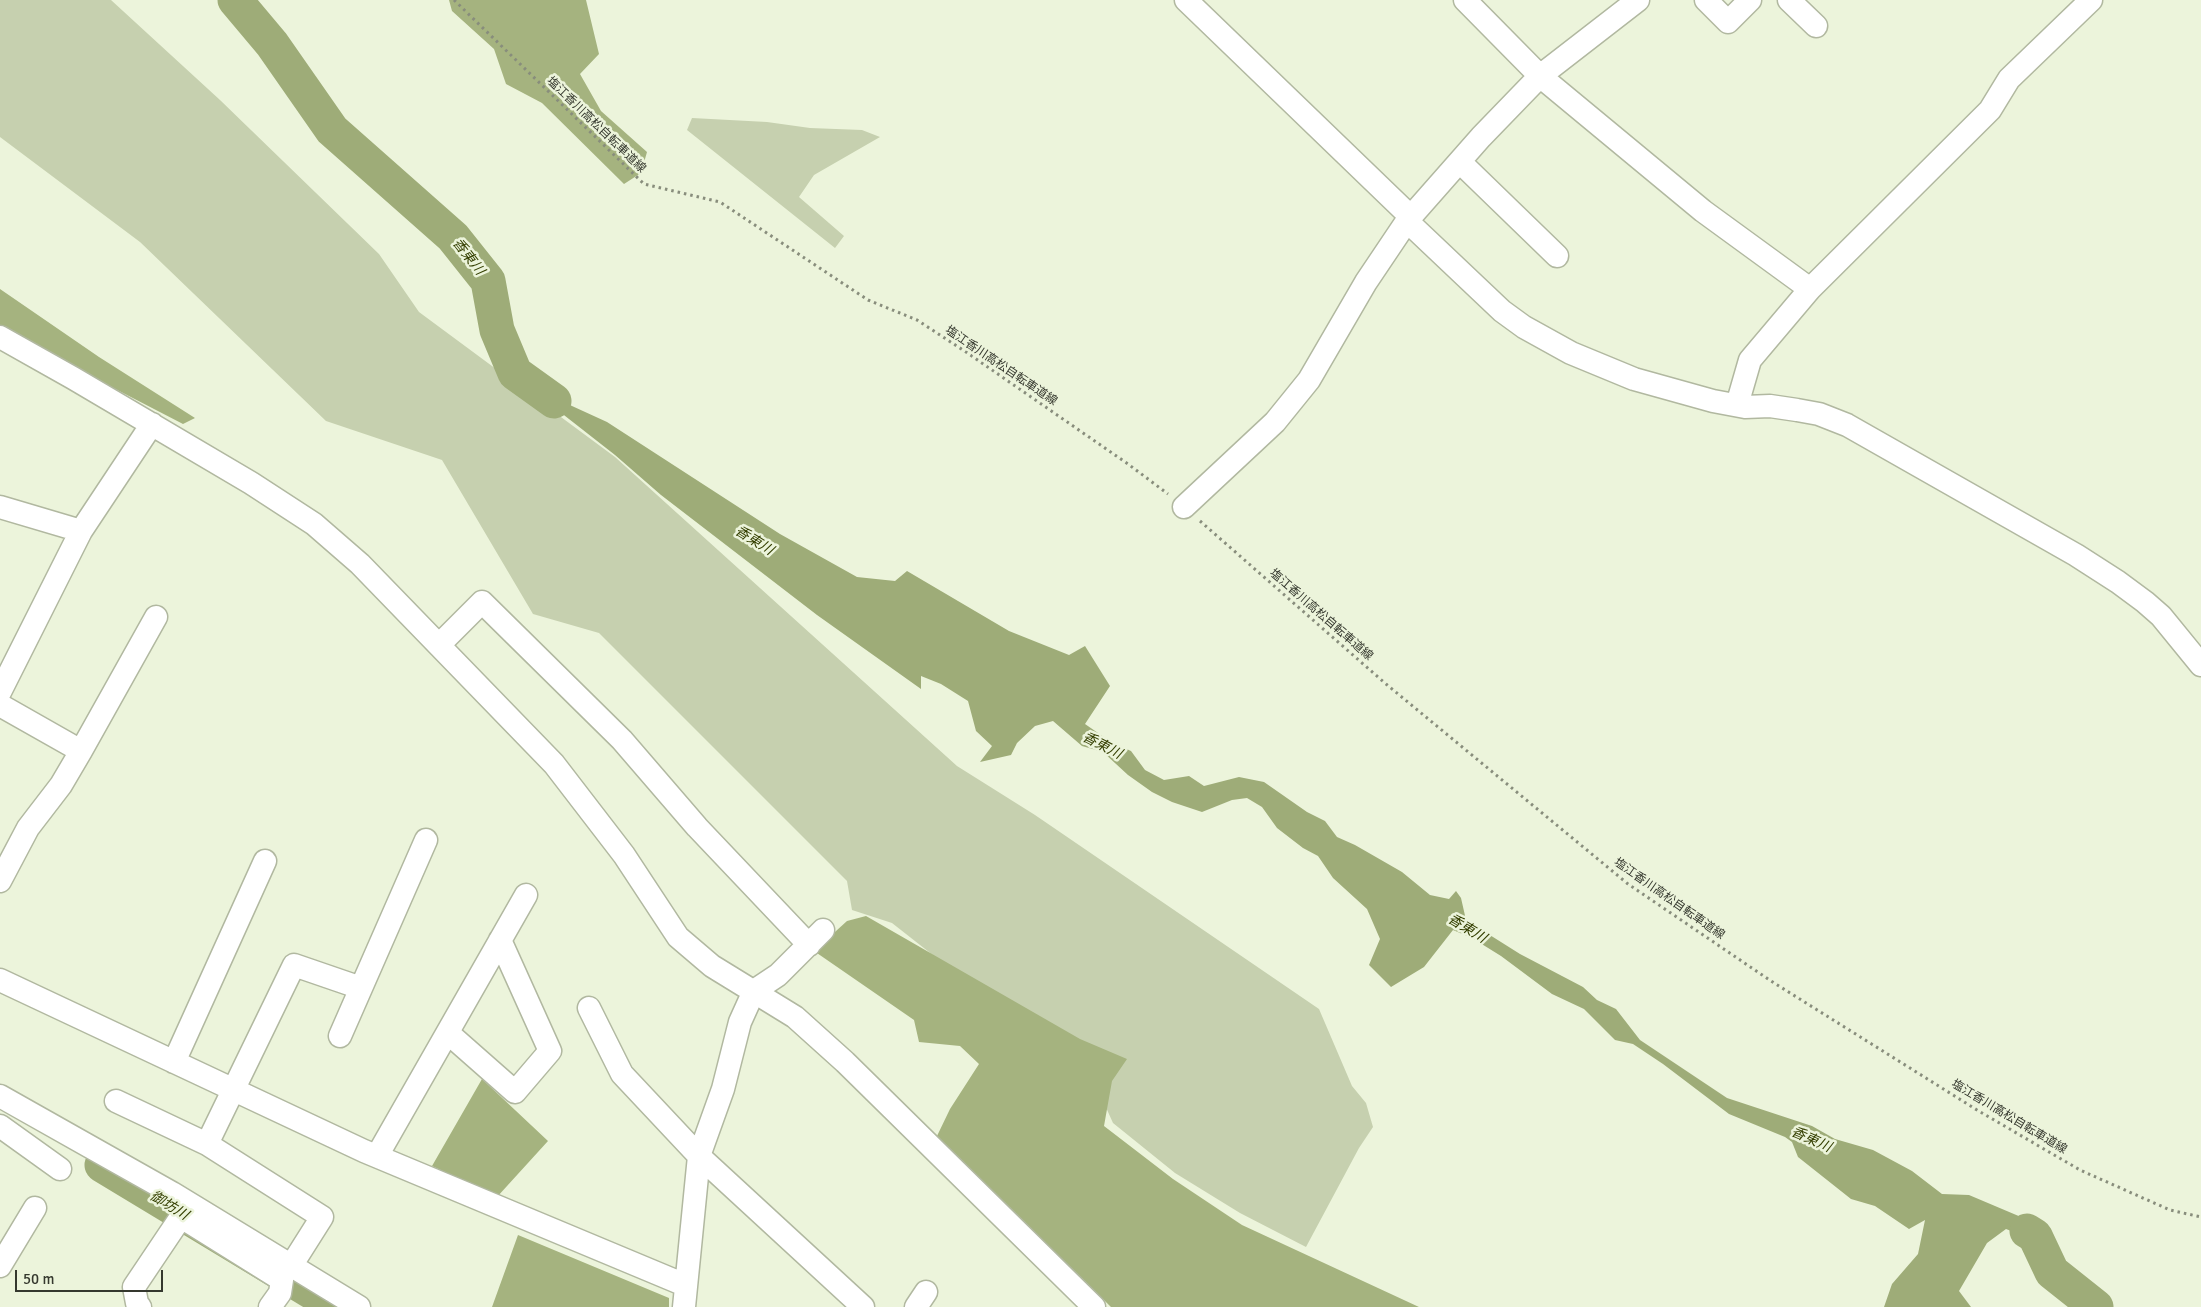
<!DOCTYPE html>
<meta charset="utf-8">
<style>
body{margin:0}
#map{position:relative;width:2201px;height:1307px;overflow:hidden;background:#ecf4db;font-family:Signika,sans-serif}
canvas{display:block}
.scale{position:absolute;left:15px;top:1270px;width:148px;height:22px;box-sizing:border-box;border:2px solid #35382e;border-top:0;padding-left:6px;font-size:15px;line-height:18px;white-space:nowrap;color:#35382e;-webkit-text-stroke:4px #ecf4db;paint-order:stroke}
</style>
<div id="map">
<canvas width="2201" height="1307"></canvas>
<div class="scale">50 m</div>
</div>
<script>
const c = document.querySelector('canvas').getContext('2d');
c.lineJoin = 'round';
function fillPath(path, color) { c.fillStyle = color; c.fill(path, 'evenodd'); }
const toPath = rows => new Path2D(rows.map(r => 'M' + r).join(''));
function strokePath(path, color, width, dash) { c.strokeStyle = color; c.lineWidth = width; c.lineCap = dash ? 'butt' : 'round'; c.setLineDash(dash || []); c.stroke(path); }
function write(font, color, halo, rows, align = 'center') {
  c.font = font + ' Signika,"Noto Sans JP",sans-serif'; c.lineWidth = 5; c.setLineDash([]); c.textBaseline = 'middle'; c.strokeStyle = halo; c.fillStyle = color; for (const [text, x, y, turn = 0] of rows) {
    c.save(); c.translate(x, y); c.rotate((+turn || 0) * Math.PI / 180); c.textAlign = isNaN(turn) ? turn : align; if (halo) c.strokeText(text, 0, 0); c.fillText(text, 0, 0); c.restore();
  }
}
fillPath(toPath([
 [0,0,111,0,220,100,379,254,419,312,615,457,957,766,1035,815,1319,1009,1352,1086,1366,1103,1373,1127,1359,1148,1306,1247,1240,1213,1175,1173,1113,1123,1081,1052,971,985,892,923,852,910,847,881,599,633,533,614,442,460,326,421,140,242,0,137],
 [692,118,767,122,810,128,862,130,880,137,814,175,799,197,844,236,835,248,687,130]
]), '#c6d0af');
fillPath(toPath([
 [449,0,586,0,599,54,580,74,601,111,647,152,641,173,624,184,542,103,506,84,494,49,452,11],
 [0,289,99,357,195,418,183,424,67,364,0,326],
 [866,916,1080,1039,1127,1059,1112,1081,1104,1126,1173,1179,1242,1225,1419,1307,1111,1307,937,1136,950,1109,979,1064,960,1046,919,1042,914,1020,814,951,847,921],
 [482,1079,548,1141,497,1197,432,1166],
 [518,1235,669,1298,669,1307,492,1307]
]), '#a5b37f');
fillPath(toPath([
 [515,373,572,406,607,422,780,534,857,577,895,581,907,571,1009,631,1069,655,1085,646,1110,686,1085,724,1111,742,1131,751,1145,770,1164,780,1189,776,1204,786,1239,777,1264,782,1307,812,1325,821,1337,837,1355,845,1402,872,1430,895,1449,899,1456,891,1461,898,1466,920,1520,954,1583,987,1597,1000,1616,1009,1640,1040,1727,1098,1812,1126,1835,1139,1873,1150,1912,1171,1942,1194,1969,1195,2021,1217,2027,1224,2036,1228,2048,1245,2054,1256,2052,1272,2040,1261,2032,1239,2006,1229,1987,1243,1959,1291,1971,1307,1884,1307,1892,1284,1918,1254,1925,1220,1909,1229,1875,1206,1851,1199,1798,1157,1792,1142,1785,1137,1729,1114,1663,1064,1633,1044,1615,1040,1584,1009,1552,994,1501,956,1472,938,1453,930,1424,967,1391,987,1369,965,1380,939,1367,909,1333,878,1318,856,1303,848,1277,828,1262,807,1247,798,1232,800,1202,812,1172,802,1152,792,1128,775,1103,752,1082,746,1053,721,1035,726,1017,743,1011,755,980,762,992,746,976,731,968,701,941,684,921,676,921,689,817,615,661,495,615,455,537,394]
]), '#9eac78');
strokePath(toPath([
 [235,0,272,44,332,130,453,237,488,281,497,330,515,373,554,401],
 [102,1165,337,1307],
 [2027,1231,2035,1236,2052,1272,2096,1307]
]), '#9eac78', 35);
const street = toPath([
 [1186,0,1411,217],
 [1465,0,1540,76,1703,211,1810,289],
 [1706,0,1728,22,1750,0],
 [1789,0,1816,26],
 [1460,162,1557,256],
 [1407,221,1502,311,1524,327,1571,353,1634,379,1713,401,1745,407,1770,406,1797,410,1819,414,1847,425,2076,555,2118,582,2145,602,2161,616,2201,665],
 [0,337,73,378,251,483,314,524,360,564,554,764,624,855,678,937,712,966,795,1017,845,1062,1094,1307],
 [1737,405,1750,360,1810,289,1990,110,2009,79,2091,0],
 [0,507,81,531],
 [1184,507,1275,422,1309,380,1366,282,1407,221,1481,137,1540,76,1638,0],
 [439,645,482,602,622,740,697,827,809,945],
 [0,692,81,531,152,424],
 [0,705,81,751,61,785,28,828,0,881],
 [81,751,156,617],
 [0,980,364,1151,685,1285],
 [589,1008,622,1074,699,1156,863,1307],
 [448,1033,515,1092,550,1051,500,940],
 [340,1036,426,840],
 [174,1062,265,861],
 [0,1096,172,1193,359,1307],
 [116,1101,207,1144,322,1217,291,1266],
 [0,1126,60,1169],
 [207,1144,294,965,361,988],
 [377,1156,526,895],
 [0,1266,35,1208],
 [140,1307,137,1303,134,1287,181,1217,282,1280,280,1293,270,1307],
 [684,1307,699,1156,723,1089,740,1022,754,991,778,975,823,930],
 [916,1307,926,1292]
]);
strokePath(street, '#b1b8a0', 25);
strokePath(toPath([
 [454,0,644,184,720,202,868,300,917,320,966,352,1128,464,1168,494],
 [1200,521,1386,684,1628,884,1771,981,1977,1110,2080,1170,2170,1210,2201,1217]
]), '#888d7c', 3, [2.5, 4]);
strokePath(street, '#fff', 22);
write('12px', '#35382e', '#ecf4db', [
 ["塩江香川高松自転車道線",596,125,44],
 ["塩江香川高松自転車道線",1001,366,34],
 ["塩江香川高松自転車道線",1321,615,41],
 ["塩江香川高松自転車道線",1669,899,35],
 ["塩江香川高松自転車道線",2009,1117,31]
]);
write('italic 14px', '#343f01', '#ecf4db', [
 ["香東川",468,257,52],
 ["香東川",754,541,32],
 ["香東川",1102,746,27],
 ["香東川",1467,929,31],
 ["香東川",1811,1140,24],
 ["御坊川",169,1206,31]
]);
</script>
